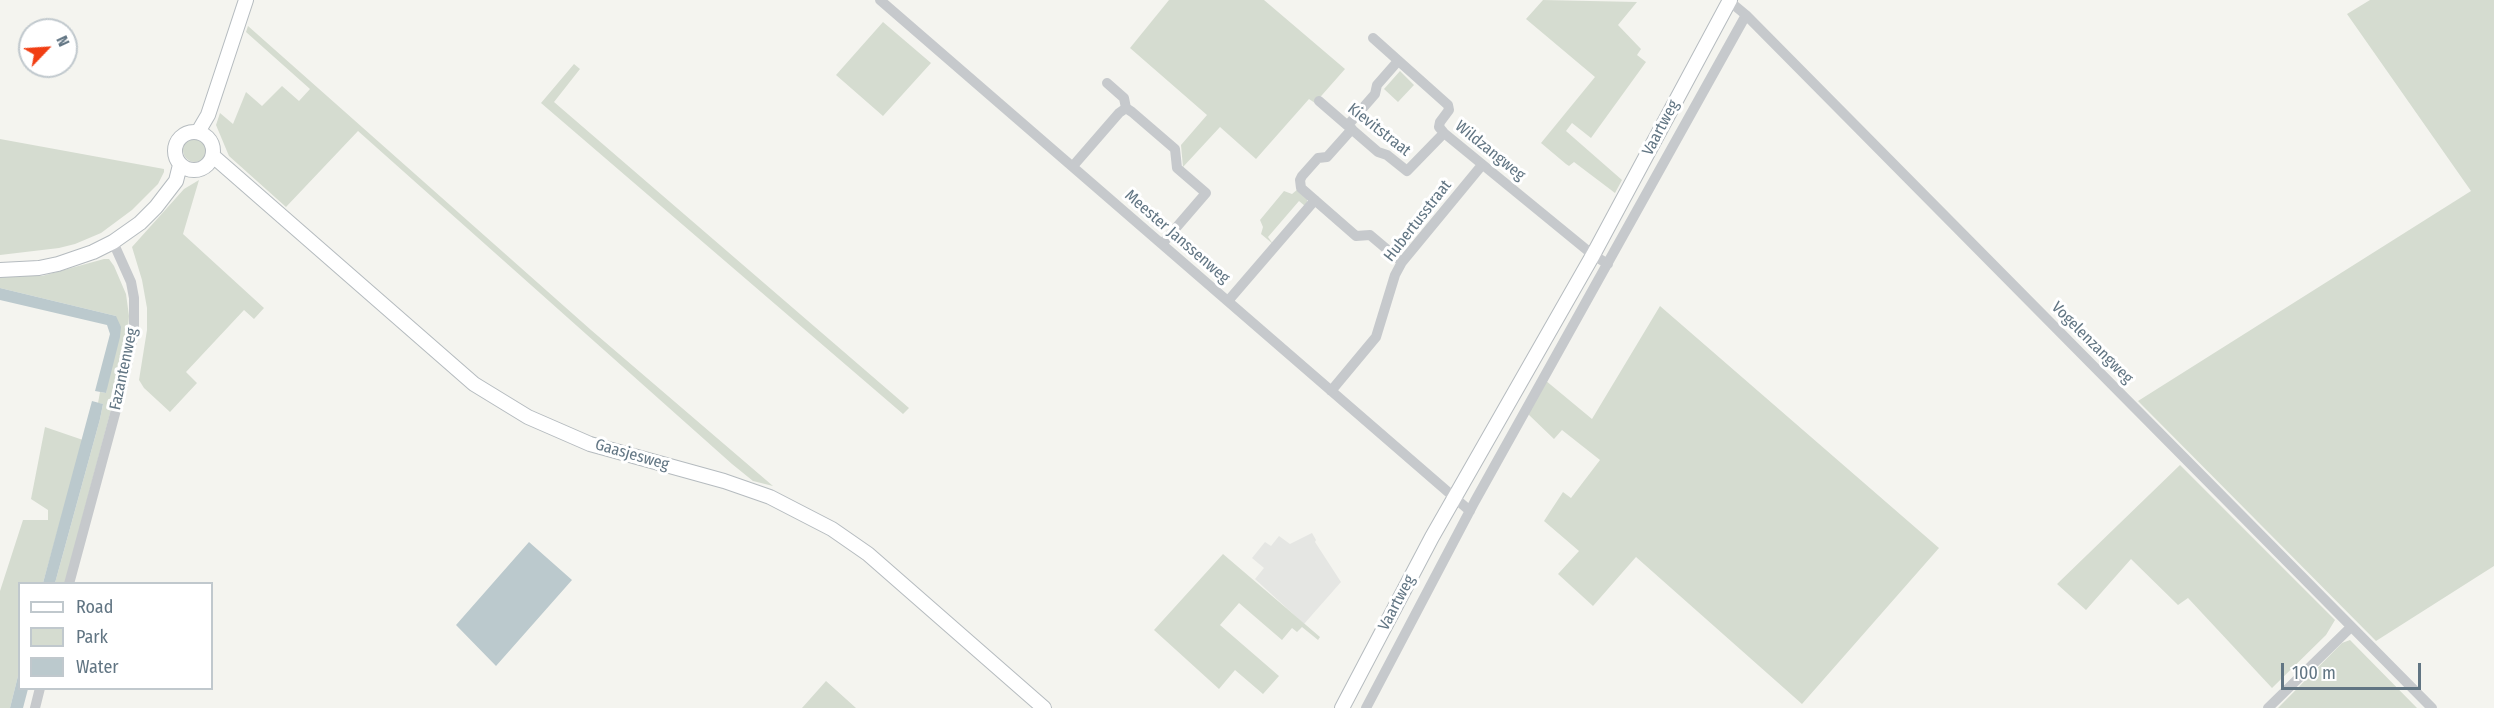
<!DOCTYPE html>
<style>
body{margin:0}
#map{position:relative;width:2494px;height:708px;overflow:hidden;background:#f4f4ef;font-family:"Fira Sans Condensed",sans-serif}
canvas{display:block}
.legend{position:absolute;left:18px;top:582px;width:195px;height:108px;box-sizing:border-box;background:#fff;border:2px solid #c0c8cd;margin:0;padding:8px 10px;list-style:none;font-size:18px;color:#617583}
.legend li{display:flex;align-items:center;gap:12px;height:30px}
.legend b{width:30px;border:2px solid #c0c8cd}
.north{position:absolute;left:18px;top:18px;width:60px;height:60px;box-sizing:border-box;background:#fff;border:2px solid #c0c8cd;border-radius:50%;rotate:65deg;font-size:16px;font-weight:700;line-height:24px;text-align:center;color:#617583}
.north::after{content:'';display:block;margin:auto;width:21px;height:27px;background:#f13e13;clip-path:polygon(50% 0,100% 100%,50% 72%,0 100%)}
.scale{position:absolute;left:2281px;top:663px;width:140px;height:27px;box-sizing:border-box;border:3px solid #617583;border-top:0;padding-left:8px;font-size:18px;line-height:21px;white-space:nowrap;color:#617583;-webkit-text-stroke:4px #fff;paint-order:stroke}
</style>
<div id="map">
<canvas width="2494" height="708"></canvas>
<ul class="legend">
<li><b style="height:8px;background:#fff"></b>Road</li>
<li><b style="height:16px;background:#d5dcd0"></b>Park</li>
<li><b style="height:16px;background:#bbc9cd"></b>Water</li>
</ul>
<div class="north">N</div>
<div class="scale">100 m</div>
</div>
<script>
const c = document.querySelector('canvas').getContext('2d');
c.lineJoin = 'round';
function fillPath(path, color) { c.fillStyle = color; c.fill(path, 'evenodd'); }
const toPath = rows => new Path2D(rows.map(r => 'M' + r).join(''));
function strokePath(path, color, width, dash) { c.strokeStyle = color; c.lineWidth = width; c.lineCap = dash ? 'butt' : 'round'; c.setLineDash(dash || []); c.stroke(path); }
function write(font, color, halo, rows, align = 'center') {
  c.font = font + ' "Fira Sans Condensed",sans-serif'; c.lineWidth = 6; c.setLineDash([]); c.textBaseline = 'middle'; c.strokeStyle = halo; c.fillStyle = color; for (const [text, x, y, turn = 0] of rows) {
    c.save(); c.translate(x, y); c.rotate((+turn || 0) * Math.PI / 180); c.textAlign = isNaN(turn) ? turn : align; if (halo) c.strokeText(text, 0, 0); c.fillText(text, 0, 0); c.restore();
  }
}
fillPath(toPath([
 [1312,533,1316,540,1315,542,1341,582,1304,624,1255,579,1264,568,1252,558,1265,542,1271,546,1279,536,1290,544]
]), '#e5e6e3');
fillPath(toPath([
 [1169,0,1264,0,1345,69,1315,103,1309,99,1256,159,1220,127,1183,167,1181,145,1207,115,1130,48],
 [1543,0,1637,2,1618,25,1641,49,1637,55,1646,62,1591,138,1572,123,1566,131,1622,180,1615,193,1574,162,1569,166,1566,164,1541,143,1595,77,1526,19],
 [2370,0,2494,0,2494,566,2376,641,2138,401,2471,191,2347,14],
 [883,22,931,63,883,116,836,75],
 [248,26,591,330,773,486,753,481,732,464,358,131,286,207,229,156,216,125,220,113,233,124,246,92,262,106,282,86,299,101,310,89,246,32],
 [574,64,580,69,554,102,909,408,903,414,541,103],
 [1400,71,1414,85,1398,102,1384,89],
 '183 150a12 12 0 1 1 24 0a12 12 0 1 1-24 0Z',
 [0,139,164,169,164,172,158,184,132,210,101,233,75,244,59,248,0,255],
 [199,180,183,234,264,308,254,319,244,310,186,372,197,383,170,412,144,388,139,380,147,330,147,308,142,280,132,247,184,189],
 [1298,189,1307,199,1307,202,1305,206,1299,201,1268,237,1273,244,1261,234,1263,227,1260,220,1284,191,1292,194],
 [104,259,109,259,114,266,126,294,129,316,127,341,120,376,65,583,55,583,100,419,103,404,98,403,100,392,106,393,116,316,0,288,0,274,42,276],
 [1660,306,1939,548,1802,704,1636,557,1593,606,1558,574,1579,551,1544,521,1563,492,1571,498,1600,460,1562,430,1554,439,1528,414,1545,380,1592,419],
 [45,427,83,440,43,583,20,584,19,672,10,708,0,708,0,591,23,520,48,520,48,510,31,499],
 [2180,465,2335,620,2326,635,2272,688,2188,598,2178,605,2131,559,2086,610,2057,584],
 [1223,554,1320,637,1318,640,1302,627,1297,632,1292,628,1282,640,1239,603,1220,625,1279,676,1263,694,1235,670,1219,689,1154,630],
 [2350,640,2417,708,2278,708,2342,643],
 [826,681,856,708,802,708]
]), '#d5dcd0');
fillPath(toPath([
 [0,288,116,316,121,327,120,337,106,393,95,391,110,334,107,325,0,300],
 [92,401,103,404,100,419,55,583,43,583],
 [529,542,572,580,496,666,456,625],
 [19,672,20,688,28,689,23,708,10,708]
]), '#bbc9cd');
const secondary = toPath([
 '175 151a19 19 0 1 1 38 0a19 19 0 1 1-38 0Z',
 [198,132,208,115,246,0],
 [213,156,474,384,528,417,590,444,724,481,770,497,832,529,868,554,1044,708],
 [0,270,39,268,58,264,93,252,113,242,140,223,156,207,176,181,180,165],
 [1342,708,1432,537,1593,255,1730,0]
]);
strokePath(secondary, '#b5bbbf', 16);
strokePath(toPath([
 [880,0,1470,511],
 [1729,1,1746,15,2432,708],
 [1373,38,1448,105,1449,110,1440,122,1439,127,1444,133,1593,255,1608,264],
 [1107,83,1124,98,1126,108],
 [1319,101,1378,152,1387,155,1407,171,1444,133],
 [1348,125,1375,94,1377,85,1398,61],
 [1352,129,1327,157,1318,158,1302,176,1300,180,1301,188,1356,236,1370,235,1402,262],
 [1073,166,1119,113,1126,108,1132,112,1175,149,1177,168,1206,193,1162,244],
 [1228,301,1315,200],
 [1331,391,1376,337,1395,275,1402,262,1482,165],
 [69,584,123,384,134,331,134,298,131,282,113,242],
 [35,708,40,688],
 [1366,708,1475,501,1746,15],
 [2268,708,2351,627]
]), '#c6c9cc', 10);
strokePath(secondary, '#fff', 14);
write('16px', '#617583', '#fff', [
 ["Vaartweg",1661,128,-62],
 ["Kievitstraat",1379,130,38],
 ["Wildzangweg",1490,151,39],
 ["Hubertusstraat",1418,221,-52],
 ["Meester Janssenweg",1177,237,41],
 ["Vogelenzangweg",2092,343,45],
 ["Fazantenweg",124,369,-78],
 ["Gaasjesweg",632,455,16],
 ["Vaartweg",1397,603,-62]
]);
</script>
